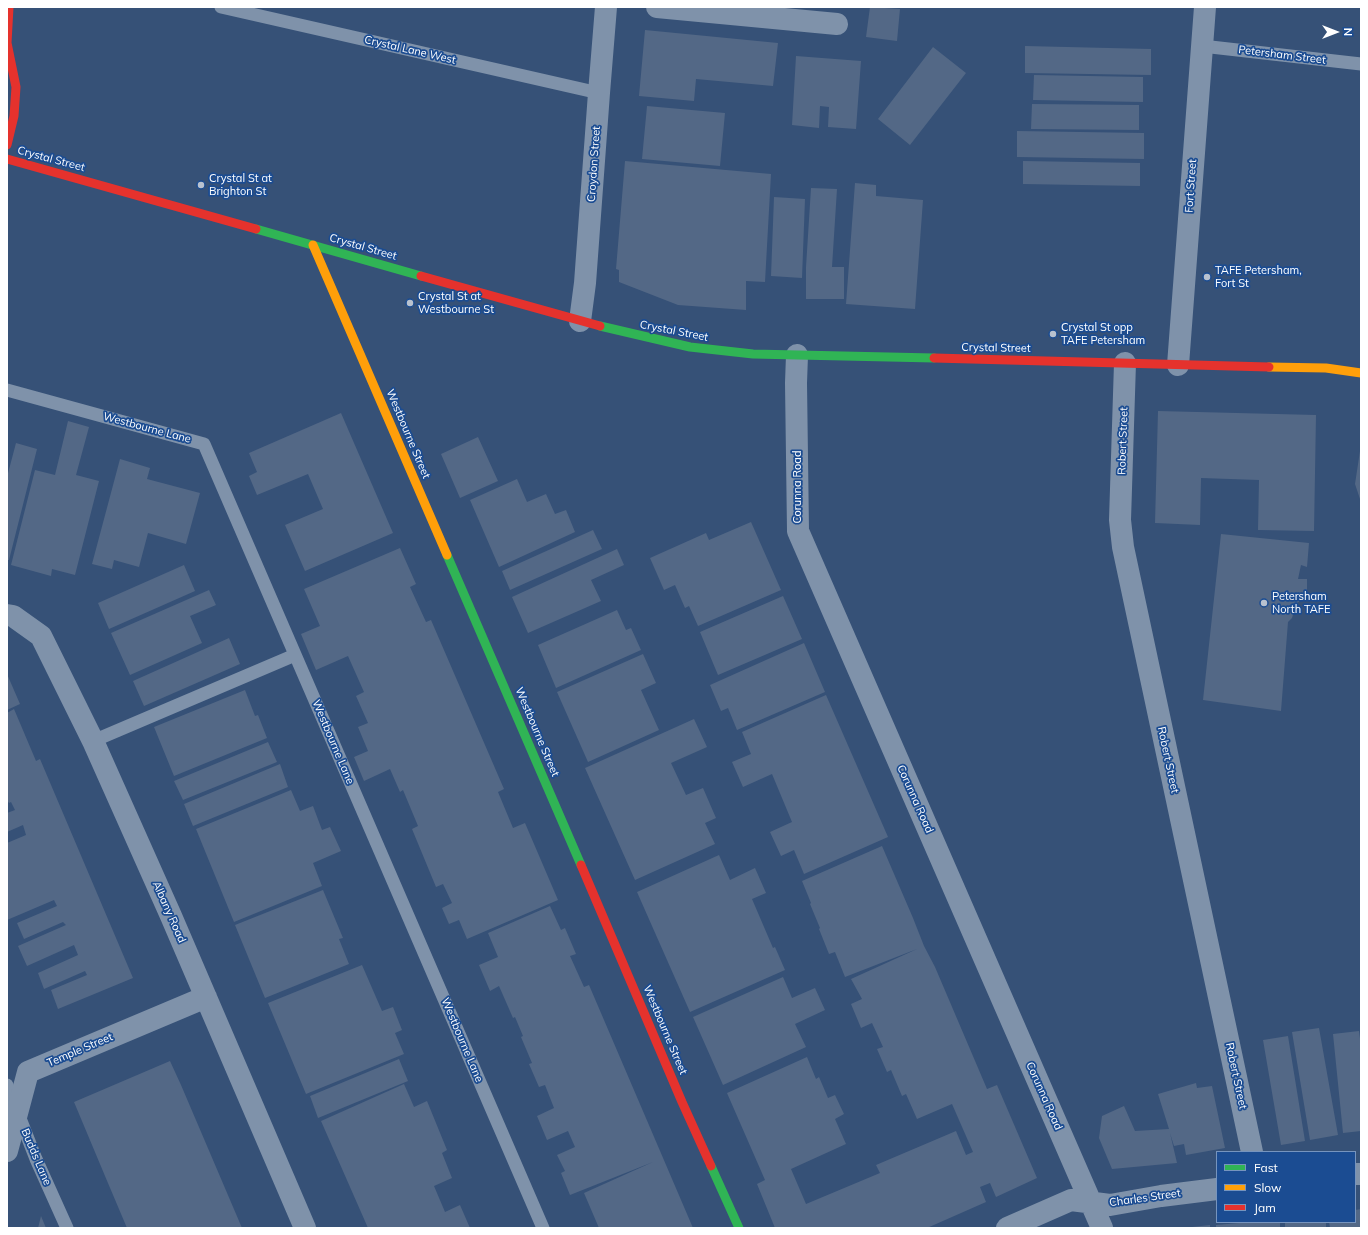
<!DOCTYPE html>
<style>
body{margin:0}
#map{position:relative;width:1368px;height:1235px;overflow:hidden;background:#365177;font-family:Mulish,sans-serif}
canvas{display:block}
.frame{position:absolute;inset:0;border:8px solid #fff;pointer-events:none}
.legend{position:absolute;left:1216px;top:1151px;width:140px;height:72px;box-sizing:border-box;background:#1b4c92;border:1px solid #7694be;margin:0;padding:5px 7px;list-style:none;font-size:12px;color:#fff}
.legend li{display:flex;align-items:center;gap:8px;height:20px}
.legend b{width:20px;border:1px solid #7694be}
.north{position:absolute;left:1316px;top:12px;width:40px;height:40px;-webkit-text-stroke:3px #1b4c92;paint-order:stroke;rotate:90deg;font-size:11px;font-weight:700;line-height:16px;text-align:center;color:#fff}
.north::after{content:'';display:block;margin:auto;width:14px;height:18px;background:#fff;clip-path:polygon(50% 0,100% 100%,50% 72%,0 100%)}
</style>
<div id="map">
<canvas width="1368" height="1235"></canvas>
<div class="frame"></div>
<ul class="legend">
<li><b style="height:5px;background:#30b455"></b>Fast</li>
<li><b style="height:5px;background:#ff9f0a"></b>Slow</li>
<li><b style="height:5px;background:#e5322d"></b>Jam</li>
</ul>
<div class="north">N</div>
</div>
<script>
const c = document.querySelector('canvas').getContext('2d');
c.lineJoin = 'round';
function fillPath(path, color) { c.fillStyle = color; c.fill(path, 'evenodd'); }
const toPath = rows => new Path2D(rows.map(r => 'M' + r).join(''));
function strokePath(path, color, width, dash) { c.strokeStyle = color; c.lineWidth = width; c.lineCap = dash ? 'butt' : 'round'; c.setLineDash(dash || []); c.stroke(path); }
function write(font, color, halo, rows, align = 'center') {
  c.font = font + ' Mulish,sans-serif'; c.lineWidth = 3.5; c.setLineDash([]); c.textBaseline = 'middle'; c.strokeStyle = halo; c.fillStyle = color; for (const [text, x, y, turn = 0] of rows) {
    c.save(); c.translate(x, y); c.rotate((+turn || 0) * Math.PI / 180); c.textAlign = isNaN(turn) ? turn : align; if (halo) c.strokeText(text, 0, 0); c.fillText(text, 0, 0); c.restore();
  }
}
fillPath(toPath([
 [870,7,900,9,897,41,866,37],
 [645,30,778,43,773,86,696,79,694,101,639,96],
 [1025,46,1151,49,1151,75,1025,73],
 [933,47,966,73,910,145,878,119],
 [796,56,861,61,856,129,828,127,829,107,820,106,819,128,792,125],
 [1034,75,1143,77,1143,102,1033,100],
 [1032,104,1139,105,1139,130,1031,129],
 [647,106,725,113,720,166,642,159],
 [1017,131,1144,133,1144,159,1017,157],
 [625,161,771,174,765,282,746,281,746,310,678,305,619,282,619,270,616,269],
 [1023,161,1140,163,1140,186,1023,184],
 [855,183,876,185,876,196,923,200,915,309,846,304],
 [811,188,837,189,832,267,844,267,844,299,806,299,806,267],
 [774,197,805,199,802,278,771,276],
 [1158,411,1316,415,1314,531,1258,530,1259,480,1201,478,1200,525,1155,523],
 [341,413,393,533,305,571,285,525,323,509,308,474,257,495,249,476,257,472,249,453],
 [68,421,89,427,76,475,99,481,75,575,52,569,51,576,11,565,35,470,55,475],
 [478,437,498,481,460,498,441,454],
 [16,443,37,449,9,560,7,560,7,477],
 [1360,451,1361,451,1361,502,1355,484],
 [120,459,150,468,147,479,200,493,186,544,148,533,139,567,114,560,112,569,92,564],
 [517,479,527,502,546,494,555,514,566,510,575,532,499,567,470,500],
 [751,522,781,590,698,626,689,606,685,608,675,585,664,590,650,558,706,533,709,540],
 [593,530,602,549,510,590,502,571],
 [1221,534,1309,543,1307,567,1301,565,1298,579,1307,579,1307,592,1296,605,1292,618,1288,622,1281,711,1203,700],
 [400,548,416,584,410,587,426,622,431,620,504,789,498,792,513,828,525,823,558,900,467,939,459,920,449,924,442,908,452,903,443,884,436,887,412,829,418,826,403,790,400,792,390,769,364,781,354,757,368,751,358,727,368,723,356,696,364,692,348,656,316,670,301,634,320,626,304,589],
 [617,549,624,565,591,580,601,601,528,633,512,597],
 [184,565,195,591,109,629,98,603],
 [209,590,216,605,190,616,202,643,130,675,111,633],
 [783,596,802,639,718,675,700,632],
 [617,610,626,630,631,628,641,650,556,688,538,645],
 [229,638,240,664,144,706,133,681],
 [804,643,825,692,737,730,728,708,721,711,710,685],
 [643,654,656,683,641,690,659,730,588,762,557,692],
 [7,674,20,704,7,710],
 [245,690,255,716,258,715,267,738,174,776,154,727],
 [826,695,888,837,804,874,794,850,781,856,770,832,792,822,772,774,743,787,732,762,751,754,742,732],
 [14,709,36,761,40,759,133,978,58,1009,51,990,87,975,85,971,44,989,38,973,78,955,74,945,27,966,18,946,66,925,63,922,24,939,17,923,57,906,54,900,7,920,7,843,26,835,23,825,7,832,7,813,15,810,11,802,9,803,7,800,7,713],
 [694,719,707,747,671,763,686,795,703,788,716,818,705,823,715,844,635,880,585,768],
 [268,742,277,762,183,800,174,781],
 [280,764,288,787,193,826,184,804],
 [291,790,300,811,313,806,322,830,330,827,341,851,313,863,322,886,234,922,196,829],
 [882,846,913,918,924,946,935,967,987,1089,997,1085,1037,1178,996,1197,990,1183,980,1187,986,1202,927,1228,775,1228,757,1184,765,1180,727,1093,807,1057,816,1079,819,1077,828,1098,835,1095,844,1114,835,1119,846,1144,791,1169,806,1204,880,1173,876,1165,956,1131,966,1155,973,1152,952,1104,917,1119,906,1094,902,1096,891,1070,887,1072,877,1049,883,1047,872,1023,861,1028,851,1004,862,999,851,979,917,949,845,977,835,952,829,954,819,929,820,928,810,904,811,903,802,881],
 [719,855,730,880,755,868,766,893,752,899,773,948,775,947,785,970,690,1012,637,892],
 [323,890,343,938,339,939,349,964,265,998,235,925],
 [550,906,561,930,565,928,576,954,570,956,584,987,589,985,693,1228,599,1228,584,1193,653,1162,570,1195,561,1173,565,1171,557,1155,575,1147,568,1131,547,1140,537,1116,554,1108,545,1085,539,1087,529,1064,532,1063,521,1037,523,1036,515,1017,513,1018,499,986,490,991,479,965,498,957,488,933],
 [362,965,382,1011,393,1007,402,1030,395,1033,404,1054,306,1094,268,1003],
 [783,977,792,998,815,988,825,1010,795,1024,806,1047,723,1085,693,1017],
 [1319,1028,1338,1135,1310,1140,1292,1032],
 [1359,1031,1361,1046,1361,1131,1343,1133,1333,1034],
 [1288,1036,1305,1141,1281,1145,1263,1040],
 [399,1059,408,1081,318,1118,310,1096],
 [170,1061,181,1085,242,1228,127,1228,105,1176,74,1102],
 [1196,1083,1197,1088,1212,1086,1225,1148,1186,1155,1184,1144,1174,1146,1170,1133,1177,1163,1112,1169,1099,1138,1102,1116,1124,1106,1135,1131,1169,1129,1158,1094],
 [404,1084,414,1107,427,1101,447,1150,442,1153,452,1178,434,1186,445,1212,460,1205,470,1228,368,1228,321,1121],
 [1361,1209,1361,1228,1330,1228,1329,1222,1355,1222,1355,1210],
 [41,1216,46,1228,38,1228],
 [1250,1222,1280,1222,1280,1228,1216,1228,1216,1225],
 [1285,1222,1326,1222,1326,1228,1285,1228],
 [1210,1225,1210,1228,1192,1228,1192,1227]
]), '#536886');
strokePath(toPath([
 [221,7,599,93],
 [1202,46,1361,64],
 [7,390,204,444,543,1228],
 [93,741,295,655],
 [7,1085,36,1159,67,1228]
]), '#7f92aa', 13);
strokePath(toPath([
 [657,7,837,24],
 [580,321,585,283,599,93,606,7],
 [797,355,796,383,798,531,1102,1228],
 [1125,363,1120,520,1123,547,1252,1152],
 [1178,365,1205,7],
 [7,615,13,616,41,636,93,741,171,916,305,1228],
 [7,1151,28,1072,206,997],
 [1355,1174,1361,1174],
 [1007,1228,1071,1200,1110,1205,1161,1196,1217,1189]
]), '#7f92aa', 22);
strokePath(toPath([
 [256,229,421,276],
 [600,326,690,347,753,354,934,358],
 [447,555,581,865],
 [711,1166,739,1228]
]), '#30b455', 9);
strokePath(toPath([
 [313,245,447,555],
 [1269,367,1326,368,1361,373]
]), '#ff9f0a', 9);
strokePath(toPath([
 [7,145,14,116,16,87,7,43,9,7],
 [7,159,256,229],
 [421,276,600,326],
 [934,358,1269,367],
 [581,865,682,1102,711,1166]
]), '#e5322d', 9);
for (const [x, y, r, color] of [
 [201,185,4,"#b9c2cf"],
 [1207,277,4,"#b9c2cf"],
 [410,303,4,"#b9c2cf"],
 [1053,334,4,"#b9c2cf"],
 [1264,603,4,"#b9c2cf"]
]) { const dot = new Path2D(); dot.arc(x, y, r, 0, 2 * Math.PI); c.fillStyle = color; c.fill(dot); strokePath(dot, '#1b4c92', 1.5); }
write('11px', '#fff', '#1b4c92', [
 ["Crystal Lane West",410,50,13],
 ["Petersham Street",1282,55,7],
 ["Crystal Street",51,159,15],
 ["Croydon Street",594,164,-86],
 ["Fort Street",1191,186,-86],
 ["Crystal Street",363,247,16],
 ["Crystal Street",674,331,11],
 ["Crystal Street",996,348,1],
 ["Westbourne Lane",147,428,15],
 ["Westbourne Street",408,434,67],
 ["Robert Street",1123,441,-88],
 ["Corunna Road",798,487,-90],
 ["Westbourne Street",537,732,67],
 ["Westbourne Lane",333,742,67],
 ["Robert Street",1168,760,78],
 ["Corunna Road",915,799,66],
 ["Albany Road",169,912,66],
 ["Westbourne Street",665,1030,67],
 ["Westbourne Lane",462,1040,67],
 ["Temple Street",80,1050,-23],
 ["Robert Street",1236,1076,78],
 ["Corunna Road",1044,1096,66],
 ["Budds Lane",36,1157,67],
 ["Charles Street",1145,1198,-8]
]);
write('11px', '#fff', '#1b4c92', [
 ["Crystal St at",209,179],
 ["Brighton St",209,192],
 ["TAFE Petersham,",1215,271],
 ["Fort St",1215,284],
 ["Crystal St at",418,297],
 ["Westbourne St",418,310],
 ["Crystal St opp",1061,328],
 ["TAFE Petersham",1061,341],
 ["Petersham",1272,597],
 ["North TAFE",1272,610]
], 'left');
</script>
